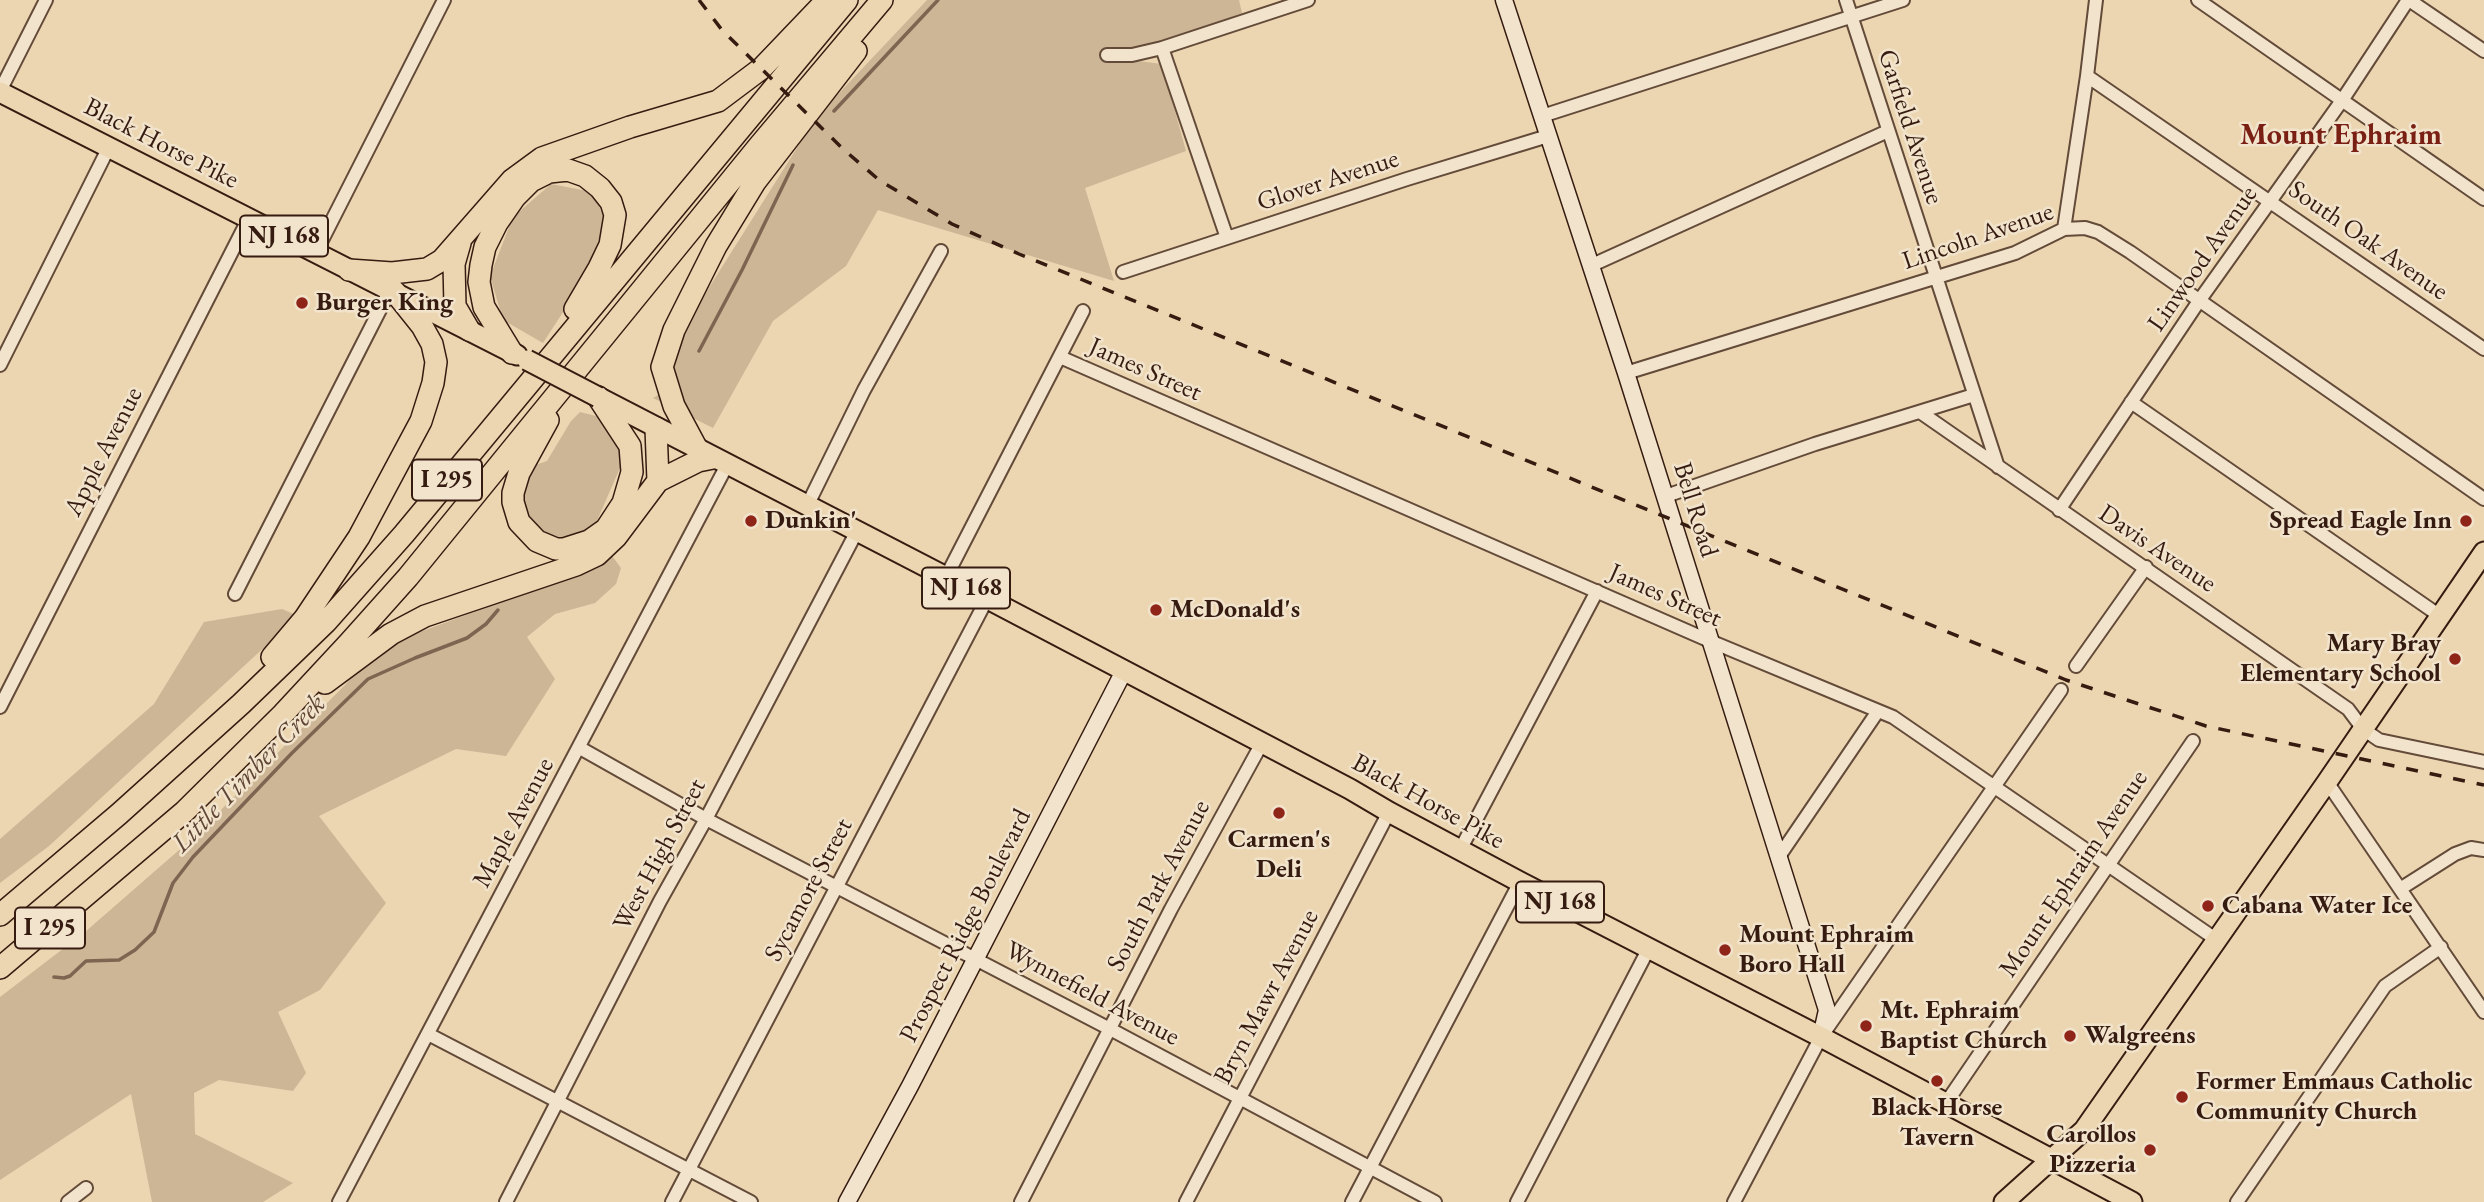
<!DOCTYPE html>
<style>
body{margin:0}
canvas{display:block;background:#ebd6b1}
</style>
<canvas width="2484" height="1202"></canvas>
<script>
const c = document.querySelector('canvas').getContext('2d');
c.lineJoin = 'round';
function fillPath(path, color) { c.fillStyle = color; c.fill(path, 'evenodd'); }
const toPath = rows => new Path2D(rows.map(r => 'M' + r).join(''));
function strokePath(path, color, width, dash) { c.strokeStyle = color; c.lineWidth = width; c.lineCap = dash ? 'butt' : 'round'; c.setLineDash(dash || []); c.stroke(path); }
function write(font, color, halo, rows, align = 'center') {
  c.font = font + ' "EB Garamond",serif'; c.lineWidth = 5; c.setLineDash([]); c.textBaseline = 'middle'; c.strokeStyle = halo; c.fillStyle = color; for (const [text, x, y, turn = 0] of rows) {
    c.save(); c.translate(x, y); c.rotate((+turn || 0) * Math.PI / 180); c.textAlign = isNaN(turn) ? turn : align; if (halo) c.strokeText(text, 0, 0); c.fillText(text, 0, 0); c.restore();
  }
}
fillPath(toPath([
 [927,0,1239,0,1242,13,1123,59,1162,64,1186,151,1085,188,1114,281,878,210,846,266,773,321,713,428,653,398,668,389,671,348,807,132,825,108],
 [551,184,593,192,606,223,576,292,543,343,503,320,490,276,513,217],
 [580,412,596,416,615,435,623,461,593,530,621,568,616,584,595,603,555,614,527,637,555,679,506,756,456,749,319,816,386,903,320,990,278,1012,306,1073,293,1091,219,1080,194,1093,195,1134,293,1183,263,1202,152,1202,131,1094,0,1180,0,997,85,932,194,837,345,685,376,648,548,585,571,539,542,538,520,519,529,467,547,461,571,421],
 [282,609,296,615,283,630,49,846,0,883,0,839,154,704,204,622]
]), '#ccb696');
strokePath(toPath([
 [834,111,938,0],
 [699,351,742,270,793,165],
 [54,977,64,978,70,976,86,961,119,960,135,950,154,932,173,883,193,857,292,753,368,679,415,658,467,638,486,624,498,610]
]), '#7d6551', 3.5);
const street = toPath([
 [1846,0,1998,467],
 [2198,0,2484,199],
 [2409,0,2484,51],
 [1162,48,1227,238],
 [1107,55,1132,55,1162,48,1308,0],
 [2087,76,2484,349],
 [0,91,46,0],
 [1542,116,1903,0],
 [2064,229,2087,76,2096,0],
 [316,252,444,0],
 [1590,266,1888,131],
 [1123,272,1407,179,1548,136],
 [1060,357,1710,641,1893,717,2217,940],
 [0,365,109,147],
 [1626,373,2015,253,2064,229,2085,228,2098,232,2130,252,2484,499],
 [2131,402,2440,616],
 [1920,412,2348,709,2363,729,2379,740,2484,762],
 [1666,496,1815,444,1974,395],
 [807,506,864,390,941,251],
 [2059,510,2199,301,2343,99,2408,0],
 [946,577,1083,311],
 [235,594,390,290],
 [2076,666,2146,567],
 [0,707,249,218],
 [580,748,706,819,1110,1029,1435,1202],
 [2327,782,2484,1012],
 [1460,850,1597,591],
 [1778,858,1878,711],
 [2400,889,2455,854,2471,848,2484,850],
 [428,1034,751,1202],
 [1946,1103,2193,741],
 [68,1202,86,1188],
 [339,1202,727,465],
 [506,1202,660,901,706,819,857,531],
 [672,1202,987,599],
 [1021,1202,1171,909,1262,743],
 [1186,1202,1389,812],
 [1352,1202,1520,882],
 [1517,1202,1649,948],
 [1734,1202,1821,1037,2061,690],
 [2237,1202,2385,986,2441,947]
]);
const secondary = toPath([
 [1504,0,1626,373,1827,1010,1821,1037],
 [847,1202,910,1086,1124,671]
]);
const primary = toPath([
 [0,92,517,355],
 [598,397,946,577,1350,789,1389,812,1520,882,1821,1037,2132,1202],
 [2004,1202,2084,1130,2327,782,2484,552]
]);
const highway = toPath([
 [460,243,454,264,455,306,469,330],
 [349,270,392,273,427,269,442,260,512,180,542,158,630,127,718,101,762,68,827,0],
 [512,353,484,307,479,282,481,265,485,247,497,223,515,197,531,181,549,172,568,170,585,176,600,188,611,202,615,215,610,245,599,268,575,309],
 [548,420,519,473,513,493,513,502,519,522,537,541,556,549,564,549,589,541,606,529,623,503,632,472,630,446,598,397],
 [656,428,658,481],
 [697,449,674,406,662,367,674,330,716,246,755,182,856,51],
 [272,657,305,618,359,537,421,421,433,383,436,362,432,344,422,326,394,291],
 [325,683,391,634,425,616,576,565,597,555,616,537,658,481,698,461,713,458],
 [0,915,119,814,241,704,326,622,404,534,847,0],
 [0,968,184,812,283,714,349,643,408,577,759,146,882,0]
]);
strokePath(street, '#634a39', 16);
strokePath(secondary, '#361b11', 19);
strokePath(primary, '#361b11', 23);
strokePath(highway, '#361b11', 24);
strokePath(street, '#f2e4cc', 12);
strokePath(secondary, '#f2e4cc', 16);
strokePath(primary, '#ebd6b1', 19);
strokePath(highway, '#ebd6b1', 21);
strokePath(toPath([
 [699,0,722,30,843,149,879,180,952,224,1019,254,2066,680,2206,726,2484,785]
]), '#361b11', 3.5, [12, 12]);
const primaryBridge = toPath([
 [527,360,598,397]
]);
strokePath(primaryBridge, '#361b11', 23, []);
strokePath(primaryBridge, '#ebd6b1', 19);
for (const [x, y, r, color] of [
 [302,303,7,"#8f2418"],
 [751,521,7,"#8f2418"],
 [2466,521,7,"#8f2418"],
 [1156,610,7,"#8f2418"],
 [2455,659,7,"#8f2418"],
 [1279,813,7,"#8f2418"],
 [2208,906,7,"#8f2418"],
 [1725,950,7,"#8f2418"],
 [1866,1026,7,"#8f2418"],
 [2070,1036,7,"#8f2418"],
 [1937,1081,7,"#8f2418"],
 [2182,1097,7,"#8f2418"],
 [2150,1150,7,"#8f2418"]
]) { const dot = new Path2D(); dot.arc(x, y, r, 0, 2 * Math.PI); c.fillStyle = color; c.fill(dot); strokePath(dot, '#f2e4cc', 2.5); }
for (const [x, y, w] of [
 [284,236,88],
 [447,480,70],
 [966,588,88],
 [1560,902,88],
 [50,928,70]
]) { const box = new Path2D(); box.roundRect(x - w / 2, y - 20.5, w, 41, 5); c.fillStyle = '#f2e4cc'; c.fill(box); strokePath(box, '#361b11', 2); }
write('bold 24px', '#361b11', null, [
 ["NJ 168",284,236],
 ["I 295",447,480],
 ["NJ 168",966,588],
 ["NJ 168",1560,902],
 ["I 295",50,928]
]);
write('26px', '#361b11', '#f2e4cc', [
 ["Garfield Avenue",1910,127,72],
 ["Black Horse Pike",161,144,27],
 ["Glover Avenue",1328,181,-18],
 ["Lincoln Avenue",1978,237,-19],
 ["South Oak Avenue",2368,241,35],
 ["Linwood Avenue",2203,259,-55],
 ["James Street",1145,370,24],
 ["Apple Avenue",104,452,-63],
 ["Bell Road",1695,510,73],
 ["Davis Avenue",2157,549,34],
 ["James Street",1665,596,24],
 ["Black Horse Pike",1428,802,29],
 ["Maple Avenue",514,823,-62],
 ["West High Street",660,855,-62],
 ["Mount Ephraim Avenue",2074,874,-56],
 ["South Park Avenue",1159,886,-62],
 ["Sycamore Street",809,890,-62],
 ["Prospect Ridge Boulevard",966,926,-63],
 ["Wynnefield Avenue",1092,994,28],
 ["Bryn Mawr Avenue",1267,997,-62]
]);
write('bold 26px', '#361b11', '#f2e4cc', [
 ["Burger King",316,303],
 ["Dunkin'",765,521],
 ["Spread Eagle Inn",2452,521,"right"],
 ["McDonald's",1170,610],
 ["Mary Bray",2441,644,"right"],
 ["Elementary School",2441,674,"right"],
 ["Carmen's",1279,840,"center"],
 ["Deli",1279,870,"center"],
 ["Cabana Water Ice",2222,906],
 ["Mount Ephraim",1739,935],
 ["Boro Hall",1739,965],
 ["Mt. Ephraim",1880,1011],
 ["Baptist Church",1880,1041],
 ["Walgreens",2084,1036],
 ["Former Emmaus Catholic",2196,1082],
 ["Community Church",2196,1112],
 ["Black Horse",1937,1108,"center"],
 ["Tavern",1937,1138,"center"],
 ["Carollos",2136,1135,"right"],
 ["Pizzeria",2136,1165,"right"]
], 'left');
write('italic 28px', '#604636', '#f2e4cc', [
 ["Little Timber Creek",249,774,-46]
]);
write('bold 30px', '#7a1f14', '#f2e4cc', [
 ["Mount Ephraim",2341,136]
]);
</script>
